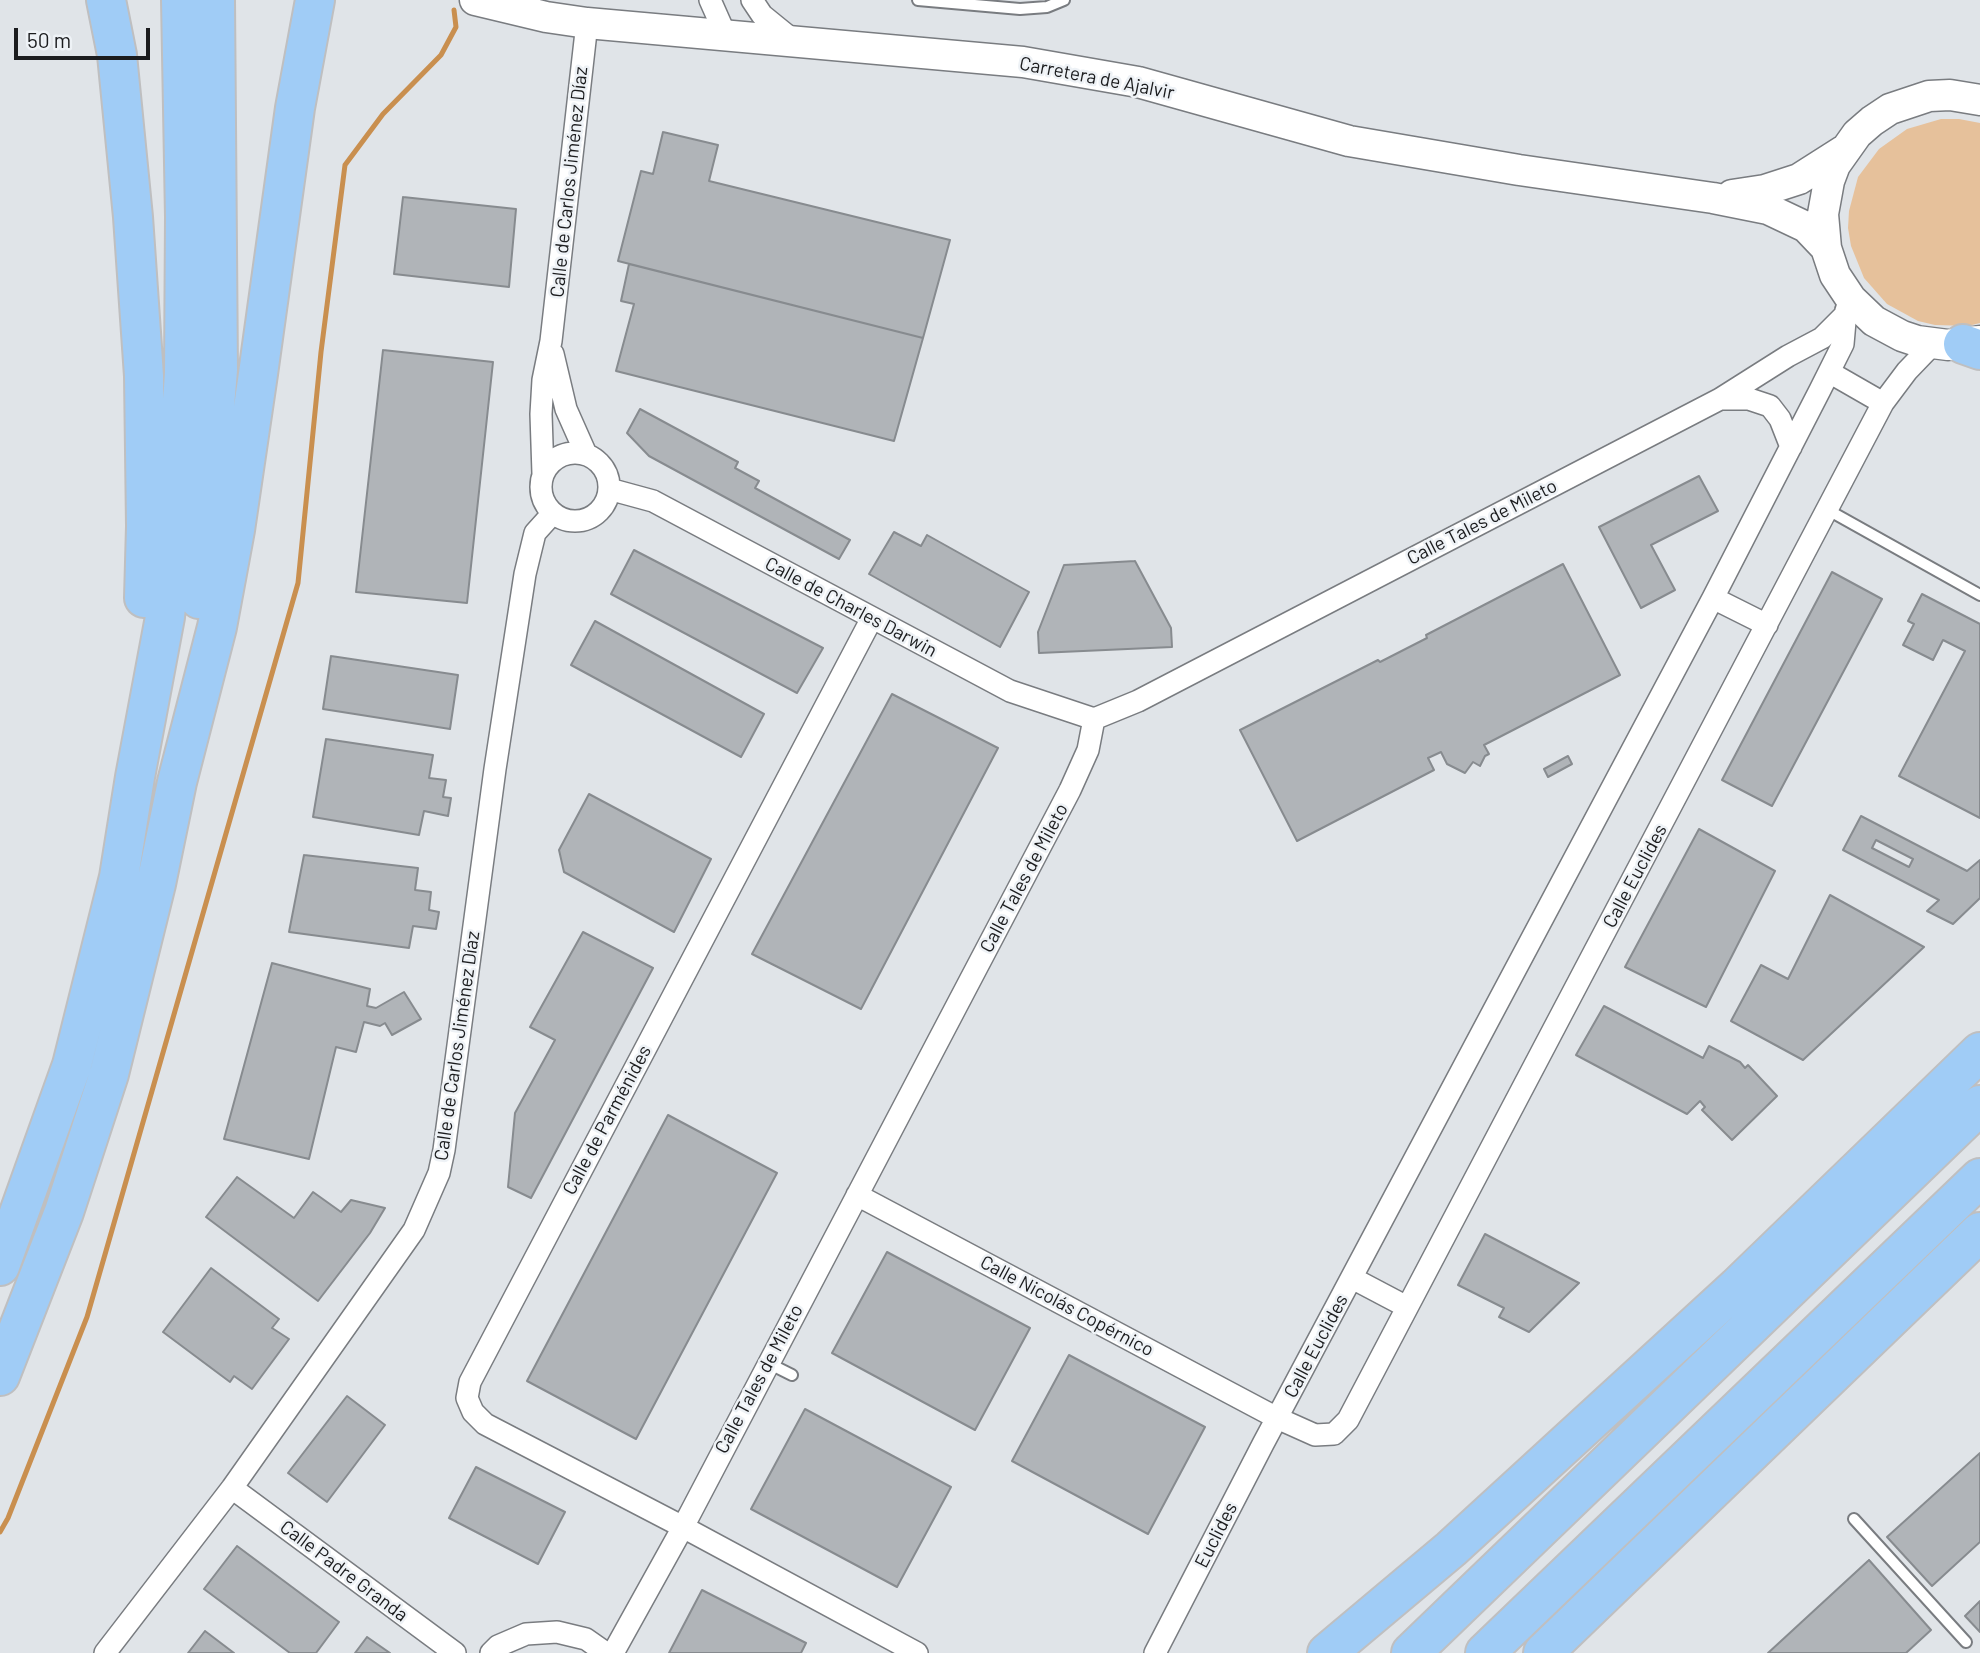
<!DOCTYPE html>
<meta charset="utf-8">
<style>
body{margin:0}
#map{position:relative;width:1980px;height:1653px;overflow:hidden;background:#e0e4e8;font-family:Barlow,sans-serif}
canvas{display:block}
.scale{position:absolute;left:14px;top:28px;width:136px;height:32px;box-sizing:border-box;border:4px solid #1b1c1e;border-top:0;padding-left:9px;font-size:21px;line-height:24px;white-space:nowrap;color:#1b1c1e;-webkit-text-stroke:5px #eef2f6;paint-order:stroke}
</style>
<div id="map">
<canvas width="1980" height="1653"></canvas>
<div class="scale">50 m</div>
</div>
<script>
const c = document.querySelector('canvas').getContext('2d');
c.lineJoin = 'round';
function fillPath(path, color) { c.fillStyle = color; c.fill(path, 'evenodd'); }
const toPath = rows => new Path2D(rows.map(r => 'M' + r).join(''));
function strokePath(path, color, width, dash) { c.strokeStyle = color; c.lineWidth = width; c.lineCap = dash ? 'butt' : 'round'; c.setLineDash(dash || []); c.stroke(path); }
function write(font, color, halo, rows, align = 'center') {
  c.font = font + ' Barlow,sans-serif'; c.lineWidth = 5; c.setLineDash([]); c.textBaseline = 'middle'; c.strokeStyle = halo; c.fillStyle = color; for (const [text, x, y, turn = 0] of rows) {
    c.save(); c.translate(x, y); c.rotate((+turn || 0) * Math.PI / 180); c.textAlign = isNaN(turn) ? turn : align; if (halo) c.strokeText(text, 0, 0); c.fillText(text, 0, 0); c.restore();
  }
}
fillPath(toPath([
 [1941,119,1959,119,1980,123,1980,323,1968,326,1935,325,1918,321,1887,304,1864,278,1851,246,1848,228,1849,211,1858,177,1879,149,1907,129]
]), '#e6c19b');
strokePath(toPath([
 [0,1532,8,1518,87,1317,298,583,321,352,345,165,383,114,441,55,456,27,454,10]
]), '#c98f4f', 5);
const building = toPath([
 [663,132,718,145,709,181,950,240,923,338,618,261,641,171,653,174,663,132],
 [403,197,516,209,509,287,394,274,403,197],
 [629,264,923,338,894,441,616,371,634,304,621,301,629,264],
 [383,350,493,362,467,603,356,592,383,350],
 [640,409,738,462,735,468,759,481,755,488,850,540,839,559,649,456,627,433,640,409],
 [1699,476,1718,511,1651,545,1675,590,1641,608,1599,527,1699,476],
 [894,532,921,546,927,535,1029,592,1000,647,869,574,894,532],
 [634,550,823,648,797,693,611,594,634,550],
 [1135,561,1171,628,1172,647,1039,653,1038,632,1064,565,1135,561],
 [1563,564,1620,675,1484,745,1489,754,1485,756,1480,766,1473,762,1465,773,1447,764,1441,752,1428,758,1434,770,1297,841,1240,730,1378,660,1380,662,1427,638,1426,635,1563,564],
 [1832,572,1882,599,1772,806,1722,780,1832,572],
 [1922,594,1980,624,1980,818,1899,776,1965,651,1943,640,1933,660,1903,645,1914,624,1908,621,1922,594],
 [595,621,764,714,741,757,571,665,595,621],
 [331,656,458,675,450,729,323,709,331,656],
 [892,694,998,748,861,1009,752,954,892,694],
 [326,739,433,755,429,778,446,780,443,797,451,798,448,816,424,811,419,835,313,817,326,739],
 [1568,756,1572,764,1548,777,1544,769,1568,756],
 [589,794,711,859,674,932,564,872,559,850,589,794],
 [1861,816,1967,871,1980,860,1980,898,1953,924,1927,911,1939,900,1843,850,1861,816],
 [1876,840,1913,859,1909,867,1872,848,1876,840],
 [1699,829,1775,871,1706,1007,1625,967,1699,829],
 [304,855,418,868,415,890,431,892,429,910,439,912,436,929,413,926,409,948,289,932,304,855],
 [1830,895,1924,947,1803,1060,1731,1021,1761,965,1788,979,1830,895],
 [583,932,653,968,531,1198,508,1187,515,1113,555,1040,530,1027,583,932],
 [272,963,370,989,367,1006,376,1008,404,992,421,1019,392,1035,385,1023,380,1026,364,1022,356,1052,336,1047,309,1159,224,1139,272,963],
 [1604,1006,1703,1058,1709,1046,1740,1062,1745,1068,1748,1065,1777,1096,1732,1140,1702,1110,1705,1107,1700,1101,1687,1114,1576,1055,1604,1006],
 [668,1115,777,1173,636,1439,527,1381,668,1115],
 [237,1177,294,1218,313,1192,341,1212,351,1200,385,1208,370,1233,318,1301,206,1217,237,1177],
 [1485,1234,1579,1283,1529,1332,1499,1317,1504,1308,1458,1285,1485,1234],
 [887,1252,1030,1328,975,1430,832,1353,887,1252],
 [211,1268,279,1319,272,1328,289,1339,252,1389,234,1376,230,1382,163,1332,211,1268],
 [1069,1355,1205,1427,1148,1534,1012,1461,1069,1355],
 [347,1396,385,1425,327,1502,288,1473,347,1396],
 [805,1409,951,1487,897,1587,751,1509,805,1409],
 [1980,1453,1980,1542,1932,1586,1887,1537,1980,1453],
 [476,1467,565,1512,538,1564,449,1518,476,1467],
 [237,1546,339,1622,316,1653,290,1653,204,1589,237,1546],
 [1869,1560,1931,1630,1906,1653,1768,1653,1869,1560],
 [702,1590,806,1643,801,1653,669,1653,702,1590],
 [1980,1601,1980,1632,1965,1616,1980,1601],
 [205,1631,234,1653,188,1653,205,1631],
 [367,1637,390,1653,355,1653,367,1637]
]);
fillPath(building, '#b0b4b8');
strokePath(building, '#878b8f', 2);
const lane = toPath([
 [918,0,1020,9,1047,7,1064,0],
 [1828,510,1980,595],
 [768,1363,792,1375],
 [1854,1519,1966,1642]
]);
const street = toPath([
 [710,0,726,36],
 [752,0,762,15,794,41],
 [553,354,566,409,586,454],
 [1829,372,1883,403],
 [1720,399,1749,399,1770,406,1780,419,1791,447],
 '541 487a34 34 0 1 1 68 0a34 34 0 1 1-68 0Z',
 [543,474,541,414,543,380,551,341,587,23],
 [609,489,653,501,1010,691,1094,719],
 [1713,598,1767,625],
 [872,618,470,1382,467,1398,473,1412,485,1424,683,1527,917,1653],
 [857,1195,1277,1418,1315,1435,1334,1434,1348,1420,1883,403,1907,371,1933,344],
 [1352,1278,1407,1307],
 [232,1488,455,1653],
 [105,1653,232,1488,414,1230,439,1173,444,1150,495,769,525,574,535,533,553,513],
 [491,1653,498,1646,526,1634,557,1632,586,1639,606,1653],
 [613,1653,683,1527,1070,790,1088,750,1094,719,1138,701,1720,399,1788,356,1822,338,1844,316],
 [1155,1653,1263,1444,1713,598,1820,390,1843,344,1846,310]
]);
const secondary = toPath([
 [475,0,546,17,587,23,1023,62,1138,82,1349,141,1519,170,1713,198,1768,209,1806,227,1826,248],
 [1980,100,1950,95,1929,96,1890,109,1872,121,1857,134,1835,165,1829,181,1823,214,1826,248,1835,275,1851,299,1874,321,1902,336,1917,341,1948,345,1980,341],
 [1732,195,1765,190,1799,179,1843,151]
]);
const highway = toPath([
 [106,0,117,55,133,217,144,376,146,526,144,598],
 [1963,344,1980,350],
 [199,599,218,370,215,0],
 [0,1266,72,1065,119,877,135,777,165,617,174,526,184,373,185,217,181,0],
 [0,1376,64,1212,109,1074,156,884,177,782,217,627,235,530,258,374,295,108,315,0],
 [1327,1653,1451,1549,1737,1287,1980,1052],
 [1411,1653,1980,1105],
 [1485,1653,1980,1178],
 [1543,1653,1980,1232]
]);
strokePath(lane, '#797c80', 14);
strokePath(street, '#797c80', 24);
strokePath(secondary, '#797c80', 33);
strokePath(highway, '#bfbfc0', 42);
strokePath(lane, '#fff', 10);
strokePath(street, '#fff', 21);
strokePath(secondary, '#fff', 30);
strokePath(highway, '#a0ccf6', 38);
write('19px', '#1b1c1e', '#eef2f6', [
 ["Carretera de Ajalvir",1097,78,11],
 ["Calle de Carlos Jiménez Díaz",569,182,-84],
 ["Calle Tales de Mileto",1482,522,-27],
 ["Calle de Charles Darwin",851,607,28],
 ["Calle Euclides",1635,876,-62],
 ["Calle Tales de Mileto",1024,878,-62],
 ["Calle de Carlos Jiménez Díaz",457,1046,-82],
 ["Calle de Parménides",607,1120,-62],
 ["Calle Nicolás Copérnico",1067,1306,28],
 ["Calle Euclides",1316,1346,-62],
 ["Calle Tales de Mileto",759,1379,-62],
 ["Euclides",1216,1535,-63],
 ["Calle Padre Granda",344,1571,37]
]);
</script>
